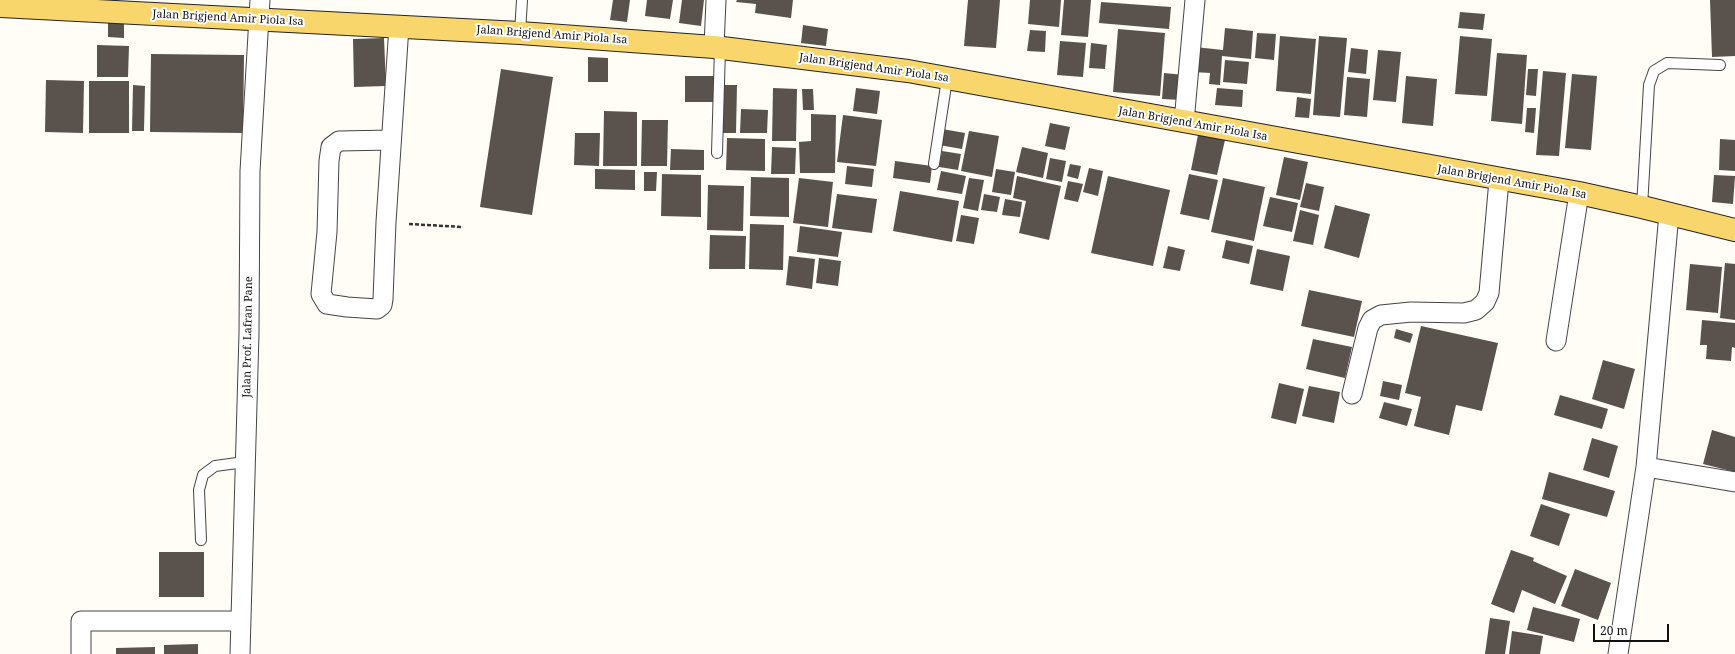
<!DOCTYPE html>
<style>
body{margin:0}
#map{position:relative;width:1735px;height:654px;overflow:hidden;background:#fffdf5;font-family:"Noto Serif",serif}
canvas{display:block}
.scale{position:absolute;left:1593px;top:624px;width:76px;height:18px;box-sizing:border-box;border:2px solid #111;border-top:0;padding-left:5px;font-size:12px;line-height:14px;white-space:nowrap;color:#111;-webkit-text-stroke:3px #fff;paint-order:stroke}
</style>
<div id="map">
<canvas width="1735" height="654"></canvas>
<div class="scale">20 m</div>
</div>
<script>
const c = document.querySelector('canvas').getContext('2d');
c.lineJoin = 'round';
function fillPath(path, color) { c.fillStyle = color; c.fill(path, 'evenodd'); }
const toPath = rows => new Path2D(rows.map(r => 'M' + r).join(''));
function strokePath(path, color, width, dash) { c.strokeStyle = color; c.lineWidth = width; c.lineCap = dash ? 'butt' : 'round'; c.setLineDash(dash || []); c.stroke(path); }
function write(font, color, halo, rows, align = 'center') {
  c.font = font + ' "Noto Serif",serif'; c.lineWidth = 4; c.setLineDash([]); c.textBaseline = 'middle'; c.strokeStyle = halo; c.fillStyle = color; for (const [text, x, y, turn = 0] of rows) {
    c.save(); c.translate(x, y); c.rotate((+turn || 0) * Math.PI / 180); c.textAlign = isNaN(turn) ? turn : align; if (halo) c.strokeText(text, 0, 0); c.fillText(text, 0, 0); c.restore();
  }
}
fillPath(toPath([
 [613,0,630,0,627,22,610,20],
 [647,0,673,0,670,19,645,16],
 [682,0,704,0,701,26,679,23],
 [737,0,793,0,791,18,755,13,756,4,736,2],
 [968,0,1000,0,996,48,964,46],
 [1030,0,1061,0,1059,27,1028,24],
 [1064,0,1091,0,1088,37,1061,35],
 [1710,0,1735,0,1735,56,1712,57],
 [1101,2,1171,7,1169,29,1099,23],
 [1460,12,1485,14,1483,30,1458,28],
 [108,21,124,21,124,38,108,37],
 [803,25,828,29,826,46,801,43],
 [1225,28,1253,31,1251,59,1222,56,1220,85,1209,84,1210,73,1193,72,1195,47,1223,50],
 [1118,29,1165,33,1160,96,1113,92],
 [1030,30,1046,31,1045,52,1027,51],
 [1257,33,1276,34,1274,60,1255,58],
 [1280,36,1316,39,1311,94,1276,91],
 [1319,36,1347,38,1340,117,1313,115],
 [1460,36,1492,39,1487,96,1455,94],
 [384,38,386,86,354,87,353,39],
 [1060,41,1086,43,1083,77,1057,75],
 [1091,43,1107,45,1105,69,1089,68],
 [97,45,129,46,128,77,97,77],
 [1351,48,1368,50,1366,74,1348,72],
 [1378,50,1401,52,1396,102,1373,100],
 [1497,53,1527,55,1522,124,1491,121],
 [151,54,244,55,243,133,150,132],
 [588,57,608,58,608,82,588,82],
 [1225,60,1249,62,1247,84,1223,82],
 [501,69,553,77,532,215,480,207],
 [1528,69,1538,69,1536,96,1526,95],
 [1543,71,1566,73,1559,156,1536,155],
 [1164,73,1184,75,1182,100,1162,99],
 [1572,74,1597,76,1591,150,1565,148],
 [685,76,716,76,716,102,685,102],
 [1406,76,1437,79,1433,126,1402,123],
 [1347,77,1370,79,1367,117,1344,115],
 [46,80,84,81,83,133,45,132],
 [89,81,129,81,129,133,89,133],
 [133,85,145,86,144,131,132,131],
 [723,85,737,85,736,133,722,133],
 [773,88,797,89,796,141,772,141],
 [856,88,880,91,877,114,853,111],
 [1217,88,1243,90,1242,107,1215,105],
 [802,89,813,89,814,110,803,110],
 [1297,97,1311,99,1309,118,1295,117],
 [1527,108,1536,108,1534,133,1525,132],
 [741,109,768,110,767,133,740,133],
 [604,111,637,112,637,166,603,166],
 [811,114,836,115,835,173,800,173,799,142,811,141],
 [843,115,882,120,876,166,837,162],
 [642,120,668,120,667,166,641,166],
 [1050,123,1070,127,1065,150,1045,146],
 [942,129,965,133,962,149,939,145],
 [969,131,999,136,992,177,961,171],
 [575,133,600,133,599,166,574,165],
 [1198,135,1225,140,1217,175,1191,170],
 [727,138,765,139,765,171,726,170],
 [1720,139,1735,140,1735,171,1719,170],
 [772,147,796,148,795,174,771,174],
 [1022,147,1048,153,1043,178,1016,172],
 [671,149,704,150,704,170,670,170],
 [942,151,961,154,958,170,939,167],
 [1284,157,1308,162,1300,200,1276,195],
 [1050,158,1066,161,1062,182,1046,179],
 [895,161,932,166,930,183,893,178],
 [1070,164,1081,166,1078,179,1067,176],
 [847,166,874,169,872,187,845,184],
 [1089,168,1103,171,1098,196,1083,192],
 [595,169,635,170,635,190,595,189],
 [996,169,1015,172,1011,195,992,192],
 [941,171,966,176,962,194,937,190],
 [644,172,657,172,656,191,644,191],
 [662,174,701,175,701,217,661,216],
 [1189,174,1218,180,1209,220,1180,214],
 [1714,175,1735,176,1733,204,1712,202],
 [1017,176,1061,186,1049,240,1019,233,1026,201,1013,198],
 [1108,176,1170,190,1153,266,1091,253],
 [751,177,789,178,789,217,750,216],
 [799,178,833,182,828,227,793,223],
 [969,178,984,180,978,211,963,208],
 [1223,178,1265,187,1254,241,1211,232],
 [1068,181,1083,184,1078,202,1064,199],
 [1306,183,1324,187,1319,211,1300,207],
 [708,185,744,186,743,231,707,230],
 [900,191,959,201,952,242,893,231],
 [837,194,877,199,872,233,832,228],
 [984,194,1000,197,997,212,981,210],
 [1270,197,1298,203,1292,232,1263,226],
 [1005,199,1022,202,1020,217,1002,215],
 [1335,205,1370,214,1359,258,1324,248],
 [1300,210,1319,215,1313,245,1293,241],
 [961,215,979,218,974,244,956,241],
 [750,224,784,225,783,270,749,269],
 [800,226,842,232,838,257,797,252],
 [710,235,746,236,745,269,709,269],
 [1226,240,1253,246,1249,264,1222,258],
 [1168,246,1185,250,1180,271,1163,268],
 [1257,249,1290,256,1283,291,1250,284],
 [789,256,815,259,812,289,786,285],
 [819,258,841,261,838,286,816,283],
 [1725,263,1735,264,1735,320,1720,318],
 [1690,264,1722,267,1718,313,1686,310],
 [1309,290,1362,301,1354,337,1301,326],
 [1702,320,1735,323,1735,348,1732,347,1731,361,1706,359,1707,345,1700,345],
 [1421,326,1498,343,1482,411,1456,405,1449,435,1414,426,1421,397,1405,393],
 [1396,329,1413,334,1410,343,1394,338],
 [1313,339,1352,347,1345,378,1306,369],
 [1603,360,1635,369,1624,409,1592,399],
 [1383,381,1402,385,1399,400,1380,396],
 [1279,383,1304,389,1296,424,1271,418],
 [1309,386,1340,392,1334,423,1302,416],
 [1560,395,1608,409,1602,429,1554,415],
 [1384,402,1412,409,1407,426,1379,418],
 [1712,430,1735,437,1735,472,1703,464],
 [1592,438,1618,446,1609,478,1583,470],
 [1549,472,1615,491,1607,517,1542,499],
 [1541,504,1570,514,1559,546,1530,536],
 [1511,550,1534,558,1533,561,1567,576,1555,604,1522,590,1514,613,1491,604],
 [159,552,204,552,204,597,159,597],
 [1575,569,1611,583,1598,620,1561,606],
 [1533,607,1580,619,1574,642,1527,630],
 [1490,618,1510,621,1505,654,1485,654],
 [1512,631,1543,636,1540,654,1509,654],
 [198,644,198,654,164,654,164,645],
 [155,647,155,654,116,654,116,648]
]), '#5a524d');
const lane = toPath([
 [520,33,522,0],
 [717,153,720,48],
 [934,164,947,79],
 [1642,207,1649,85,1654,71,1667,63,1720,65],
 [201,540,199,490,203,475,215,466,245,462]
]);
const street = toPath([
 [714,47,716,0],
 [1184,122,1195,0],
 [391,140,339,141,331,147,329,161,327,232,321,294,327,304,347,307,377,309,382,305,383,299,386,222,399,26],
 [1556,341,1579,193],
 [1352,394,1368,328,1372,320,1381,315,1411,312,1464,313,1476,310,1485,302,1489,293,1499,180],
 [1646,467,1735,482],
 [81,654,81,621,240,621],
 [240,654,249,333,250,171,260,0],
 [1618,654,1646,467,1669,214]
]);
const primary = toPath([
 [0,6,520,33,714,47,908,71,1579,193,1642,207,1735,230]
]);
strokePath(lane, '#444', 12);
strokePath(street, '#444', 21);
strokePath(primary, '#222', 24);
strokePath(toPath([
 [409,224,463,227]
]), '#333', 2.5, [4, 2]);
strokePath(lane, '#fff', 10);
strokePath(street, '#fff', 19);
strokePath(primary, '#f9d66b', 22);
write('11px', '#111', '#fff', [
 ["Jalan Brigjend Amir Piola Isa",228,18,3],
 ["Jalan Brigjend Amir Piola Isa",552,35,4],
 ["Jalan Brigjend Amir Piola Isa",874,68,8],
 ["Jalan Brigjend Amir Piola Isa",1193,124,10],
 ["Jalan Brigjend Amir Piola Isa",1512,182,10],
 ["Jalan Prof. Lafran Pane",248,337,-89]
]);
</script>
